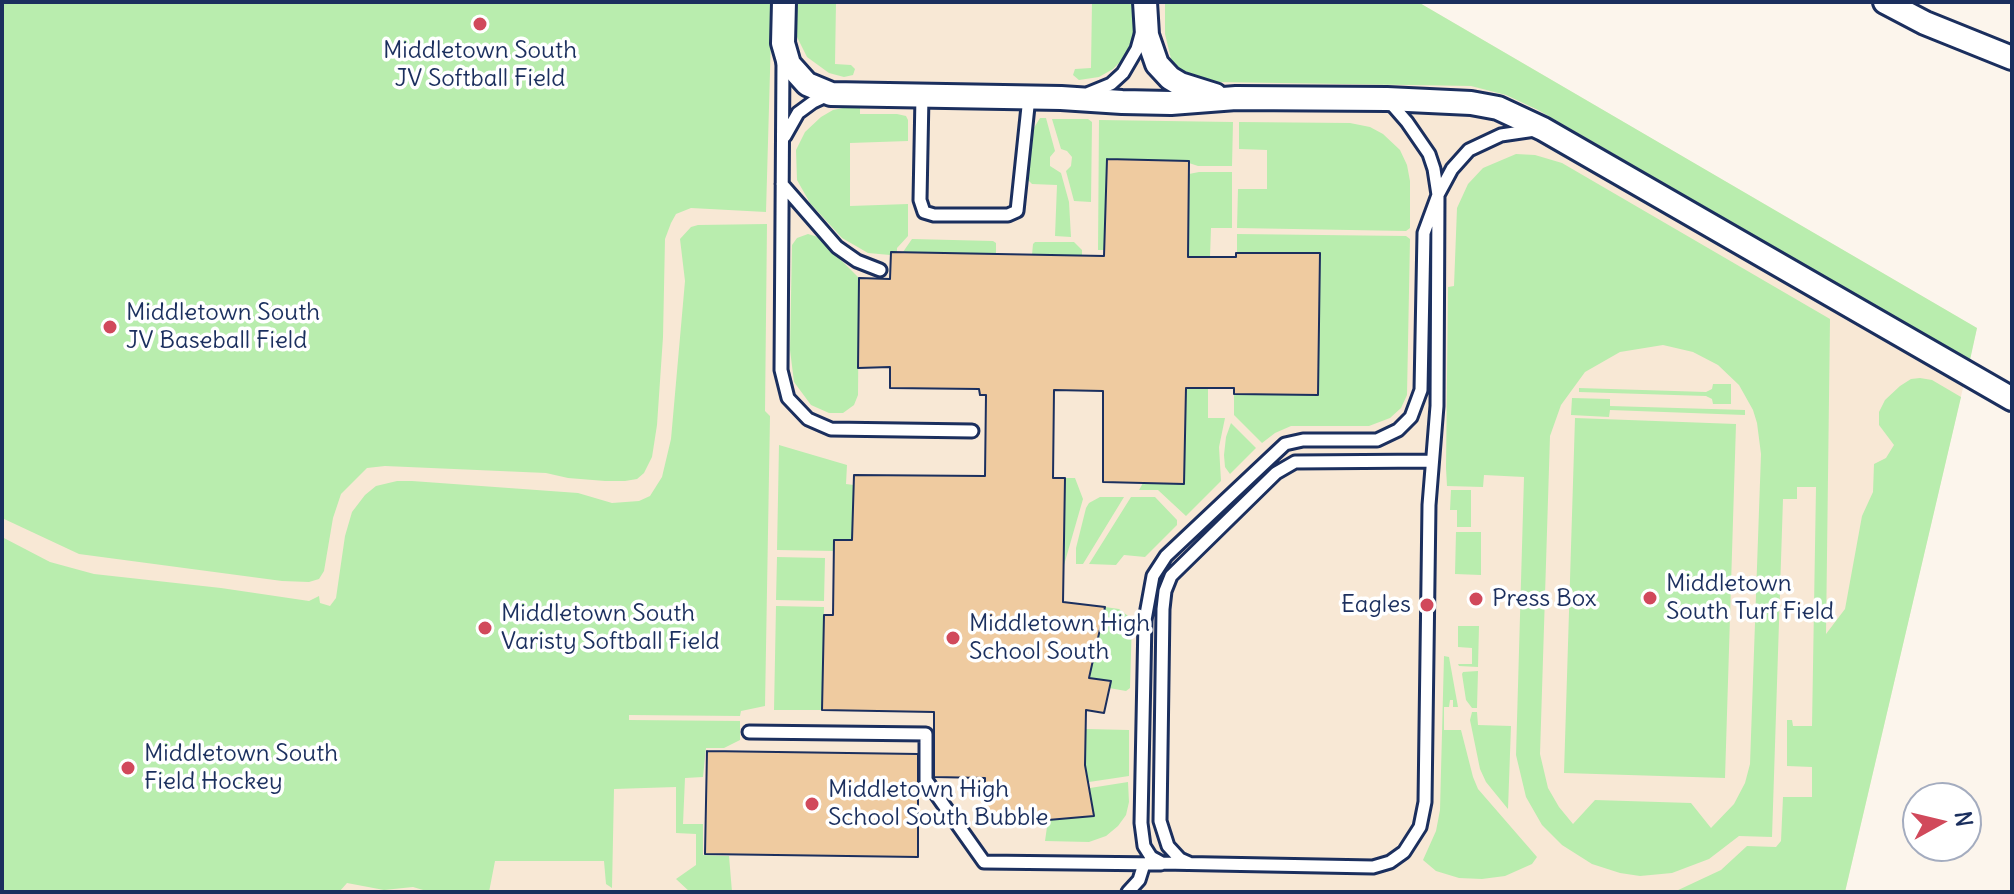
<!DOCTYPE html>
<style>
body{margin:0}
#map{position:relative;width:2014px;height:894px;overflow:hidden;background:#fcf5ec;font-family:Delius,sans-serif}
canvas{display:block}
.frame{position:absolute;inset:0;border:4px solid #1b2f5e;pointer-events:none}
.north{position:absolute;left:1902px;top:782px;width:80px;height:80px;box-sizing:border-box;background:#fff;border:2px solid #a4acbf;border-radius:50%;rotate:82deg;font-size:22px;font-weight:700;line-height:32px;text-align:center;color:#1b2f5e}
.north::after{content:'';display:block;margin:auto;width:28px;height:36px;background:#d1495b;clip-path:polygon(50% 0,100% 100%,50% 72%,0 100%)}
</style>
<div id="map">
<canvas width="2014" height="894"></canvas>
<div class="frame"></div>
<div class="north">N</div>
</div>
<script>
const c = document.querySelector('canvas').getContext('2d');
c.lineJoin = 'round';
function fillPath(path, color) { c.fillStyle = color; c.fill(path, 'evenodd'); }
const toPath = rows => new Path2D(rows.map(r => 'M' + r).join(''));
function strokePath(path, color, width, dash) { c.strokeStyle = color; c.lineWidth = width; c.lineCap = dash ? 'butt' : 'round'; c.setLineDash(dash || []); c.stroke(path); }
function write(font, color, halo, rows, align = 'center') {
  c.font = font + ' Delius,sans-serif'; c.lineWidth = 7; c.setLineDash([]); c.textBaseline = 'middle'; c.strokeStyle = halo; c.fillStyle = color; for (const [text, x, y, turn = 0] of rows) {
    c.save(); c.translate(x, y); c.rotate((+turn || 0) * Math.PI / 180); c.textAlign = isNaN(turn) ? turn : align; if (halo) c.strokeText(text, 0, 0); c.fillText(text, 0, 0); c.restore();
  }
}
fillPath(toPath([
 [2,2,1418,2,1977,328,1845,892,2,892]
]), '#f8e8d5');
fillPath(toPath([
 [2,2,772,2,766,212,691,208,676,214,671,223,665,239,663,337,657,425,652,457,644,473,637,479,625,481,605,481,568,478,546,473,385,466,367,468,341,494,333,518,324,571,319,579,309,582,282,581,79,554,2,518],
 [795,2,836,2,835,64,851,65,855,69,853,75,844,77,829,73,807,57,796,35],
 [1092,2,1134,2,1133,37,1124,58,1113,69,1099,77,1079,80,1073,75,1075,69,1091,68],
 [1165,2,1418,2,1977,328,1970,360,1538,110,1506,95,1471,86,1216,82,1184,75,1173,67,1165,34],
 [848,107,860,108,860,114,897,114,906,116,908,120,908,141,850,143,850,206,908,204,908,236,897,248,897,252,891,252,890,255,868,253,842,238,810,203,797,180,796,150,805,132,821,117,833,110],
 [1040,118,1046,118,1055,151,1050,157,1050,166,1061,173,1069,202,1071,237,1055,236,1057,185,1032,184,1028,180,1032,131],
 [1052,119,1088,119,1092,122,1091,202,1074,201,1066,171,1071,166,1072,157,1067,151,1061,149],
 [1099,120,1233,122,1232,166,1198,166,1189,163,1188,161,1107,159,1104,250,1098,250],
 [1239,122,1350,123,1370,127,1383,134,1400,150,1407,165,1410,181,1410,228,1406,231,1237,228,1238,189,1267,189,1267,150,1239,149],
 [1516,154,1535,155,1562,163,1830,319,1826,634,1845,609,1862,516,1873,492,1874,464,1886,458,1894,445,1879,425,1879,412,1885,400,1900,386,1911,379,1920,378,1932,380,1961,397,1845,892,1674,892,1721,870,1747,846,1776,847,1781,841,1783,797,1812,797,1812,767,1787,766,1787,720,1792,720,1793,726,1812,726,1816,487,1797,487,1797,499,1783,499,1772,837,1739,836,1709,859,1672,873,1640,876,1620,873,1592,864,1562,845,1542,825,1526,797,1516,755,1524,477,1484,475,1483,487,1447,486,1446,468,1448,287,1454,286,1457,208,1468,184,1483,168],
 [1663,345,1693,352,1718,365,1739,385,1753,410,1757,423,1761,454,1750,764,1745,783,1734,804,1711,828,1691,803,1595,800,1573,824,1559,807,1548,788,1540,754,1550,436,1561,405,1585,372,1620,352],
 [1199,172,1232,172,1232,228,1211,228,1210,257,1188,257,1189,174],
 [767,224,765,411,770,416,765,706,741,711,740,716,629,715,629,720,740,721,740,740,724,748,706,748,703,777,685,778,683,824,703,824,703,855,729,856,732,892,690,892,676,879,696,865,696,834,676,833,676,787,614,789,612,888,606,884,604,861,495,861,489,892,430,892,413,887,384,890,347,883,339,892,2,892,2,537,50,562,94,574,221,588,309,601,319,596,320,603,330,606,336,598,345,536,352,512,365,495,376,486,397,481,412,481,578,493,612,503,639,501,650,496,662,477,671,439,685,281,680,239,691,227,698,225],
 [808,234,818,237,859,278,858,395,854,405,843,413,829,413,811,405,794,382,790,350,792,245,797,238],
 [1237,234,1406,236,1410,239,1407,395,1401,408,1390,418,1369,426,1291,426,1275,433,1262,443,1234,415,1234,394,1318,395,1320,253,1237,253],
 [912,239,993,241,996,243,996,254,903,252],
 [1035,242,1074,242,1082,250,1082,256,1032,255,1033,244],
 [1713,384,1731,384,1731,404,1713,404,1712,399,1706,396,1579,392,1579,388,1706,392,1712,389],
 [1186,388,1208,388,1208,418,1225,418,1219,447,1221,481,1186,516,1158,490,1139,490,1143,483,1184,483],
 [1572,398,1610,399,1610,406,1745,410,1745,415,1610,410,1609,417,1571,415],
 [1575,418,1736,424,1725,778,1564,773],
 [1231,423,1256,448,1230,474,1225,467,1224,455,1226,437],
 [779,445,847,465,846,484,854,485,852,540,834,540,834,551,777,550],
 [1065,478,1075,478,1083,499,1064,565],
 [1451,490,1471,490,1471,527,1457,527,1457,510,1450,510],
 [1100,497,1124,497,1083,564,1076,564,1076,548,1086,508,1089,503],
 [1131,497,1155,497,1177,520,1177,525,1145,557,1124,555,1116,565,1089,564],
 [1456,532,1481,532,1481,575,1455,574],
 [777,557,825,558,824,601,776,600],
 [776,606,824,607,822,710,774,710],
 [1105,607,1119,609,1132,619,1130,688,1126,691,1109,688,1110,681,1089,678],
 [1458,626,1479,626,1478,667,1459,666,1458,664,1472,664,1472,648,1458,647],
 [1444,656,1449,657,1458,707,1453,707,1453,700,1450,700,1449,707,1444,707,1444,730,1461,730,1473,777,1478,789,1537,857,1532,864,1505,876,1482,879,1459,878,1436,871,1423,860,1436,831,1440,810],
 [1478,671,1477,708,1472,708,1466,700,1462,674,1463,672],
 [1472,712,1477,712,1478,725,1511,726,1508,809,1486,782,1480,769,1470,720],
 [1086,729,1129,730,1129,776,1089,782,1085,775],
 [1128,782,1129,802,1126,815,1118,826,1106,836,1089,842,1045,841,1048,820,1094,816,1090,788]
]), '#b9edae');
const building = toPath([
 [1107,159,1189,161,1188,257,1236,257,1236,253,1320,253,1318,395,1234,394,1234,388,1186,388,1184,484,1103,482,1103,391,1054,390,1053,478,1065,478,1063,602,1105,607,1089,678,1111,681,1104,713,1086,710,1085,765,1094,816,1048,820,1048,823,984,821,985,778,934,777,934,712,822,710,824,615,833,615,834,540,852,540,854,475,985,476,986,395,980,395,979,389,890,388,890,367,858,368,859,278,890,279,891,252,1104,256,1107,159],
 [707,751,918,754,918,857,705,854,707,751]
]);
fillPath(building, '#efcba0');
strokePath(building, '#1b2f5e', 2);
const lane = toPath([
 [783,60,781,370,788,398,808,419,831,429,972,431],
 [1089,93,1111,84,1123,73,1137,49,1142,31],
 [922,96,920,200,924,212,934,215,1008,215,1017,211,1029,97],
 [1387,99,1407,122,1429,154,1434,169,1438,195,1437,406,1429,505,1425,802,1420,827,1404,852,1390,862,1373,867,1162,863,1151,857,1144,846,1141,823,1145,620,1153,576,1166,556,1285,444,1303,440,1377,440,1398,430,1411,417,1421,390,1424,233,1438,195,1452,169,1469,150,1501,135,1535,130],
 [785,136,798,113,813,102,828,95],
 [782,184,837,247,857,261,880,270],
 [749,732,926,734,926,780,984,862,1161,864],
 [1189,863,1180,859,1168,846,1160,821,1163,609,1165,591,1171,576,1276,473,1295,462,1432,461],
 [1128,892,1139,880,1144,864]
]);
const street = toPath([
 [784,2,783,43,789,64,807,84,831,94,1061,98,1122,102,1171,103,1236,98,1387,99,1471,103,1498,108,1543,129,2012,399],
 [1145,2,1147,35,1157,64,1170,78,1180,84,1215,95],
 [1885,2,1925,23,2012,58]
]);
strokePath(lane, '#1b2f5e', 17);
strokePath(street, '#1b2f5e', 28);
strokePath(lane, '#fff', 11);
strokePath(street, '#fff', 22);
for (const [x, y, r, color] of [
 [480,24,8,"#d1495b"],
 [110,327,8,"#d1495b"],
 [1650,598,8,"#d1495b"],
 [1476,599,8,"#d1495b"],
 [1427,605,8,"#d1495b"],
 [485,628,8,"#d1495b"],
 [953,638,8,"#d1495b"],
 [128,768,8,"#d1495b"],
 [812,804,8,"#d1495b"]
]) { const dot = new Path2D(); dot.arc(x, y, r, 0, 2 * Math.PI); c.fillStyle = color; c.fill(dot); strokePath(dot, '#fff', 3); }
write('24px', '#1b2f5e', '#fff', [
 ["Middletown South",480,51,"center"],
 ["JV Softball Field",480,79,"center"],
 ["Middletown South",126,313],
 ["JV Baseball Field",126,341],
 ["Middletown",1666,584],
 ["South Turf Field",1666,612],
 ["Press Box",1492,599],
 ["Eagles",1411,605,"right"],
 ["Middletown South",501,614],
 ["Varisty Softball Field",501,642],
 ["Middletown High",969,624],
 ["School South",969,652],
 ["Middletown South",144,754],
 ["Field Hockey",144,782],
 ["Middletown High",828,790],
 ["School South Bubble",828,818]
], 'left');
</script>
